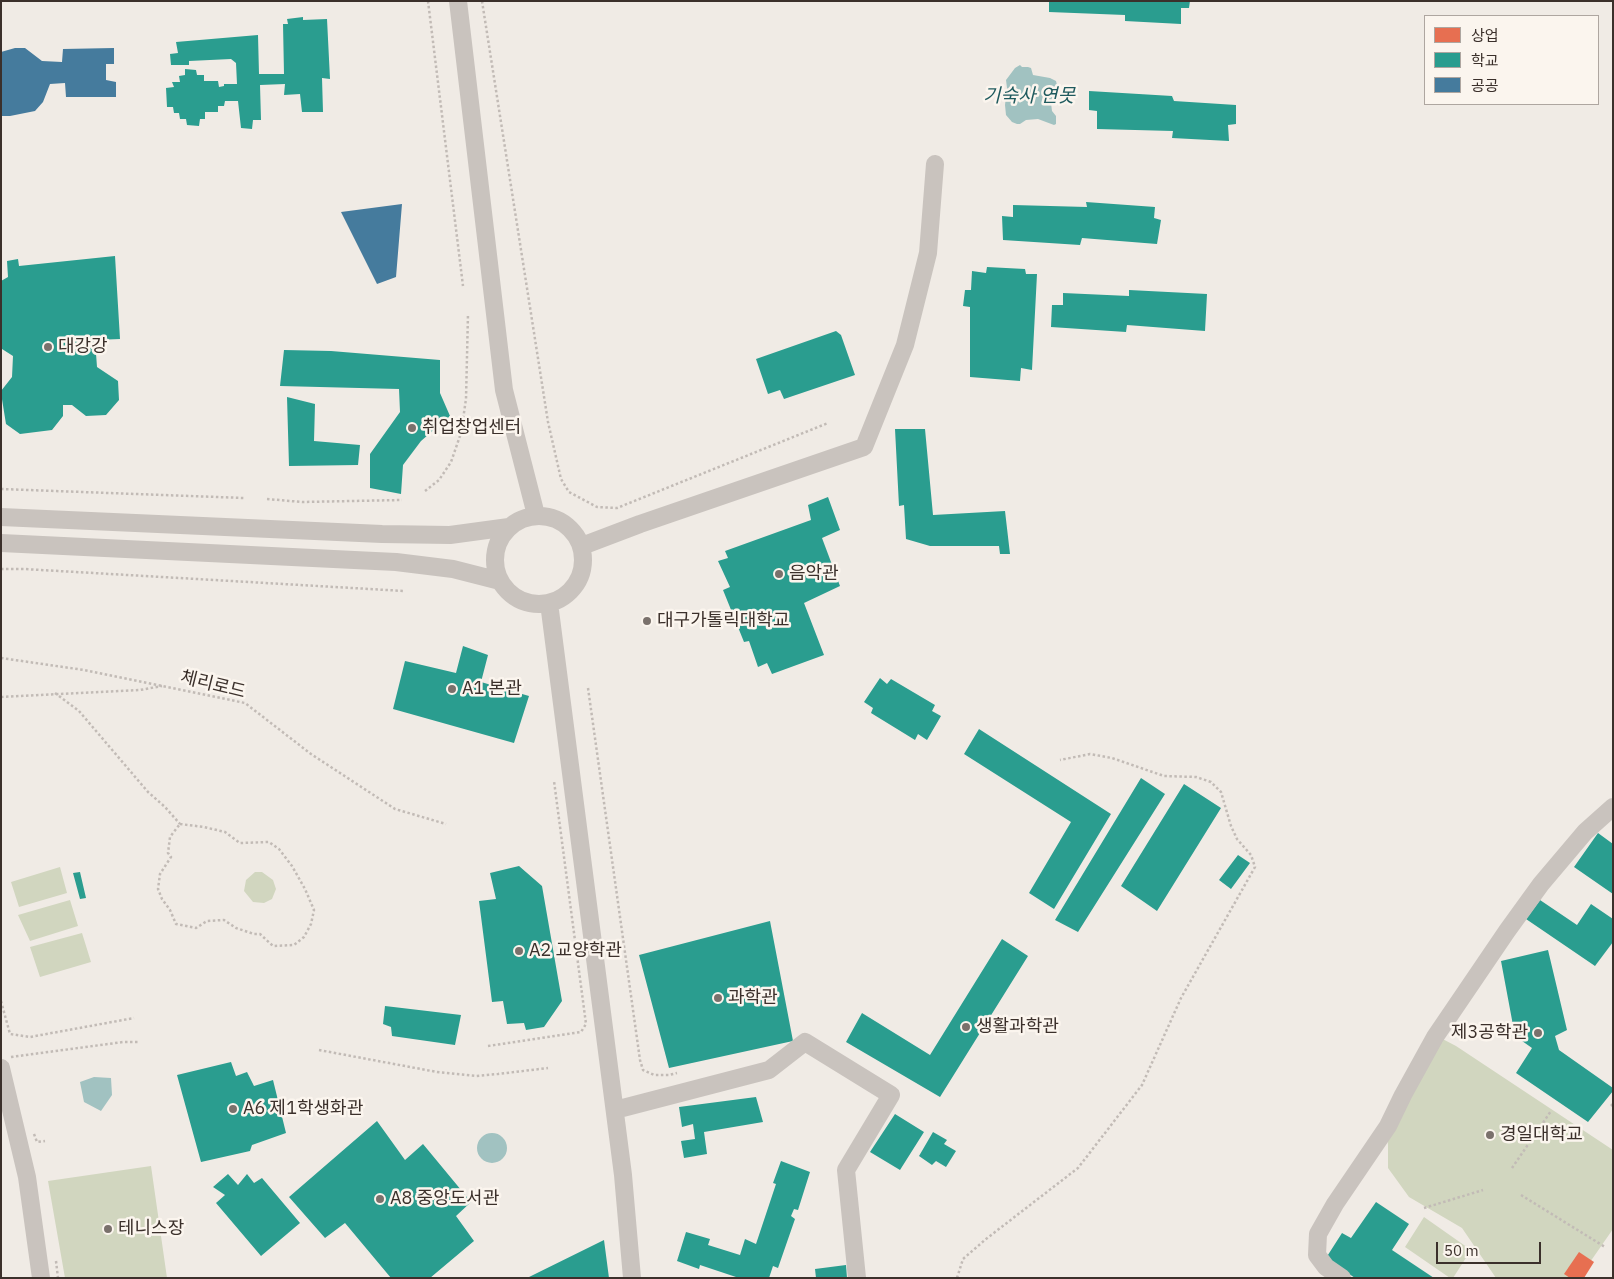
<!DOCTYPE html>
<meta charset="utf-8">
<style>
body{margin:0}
#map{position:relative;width:1614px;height:1279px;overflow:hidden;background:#f0ebe5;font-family:"IBM Plex Sans","Noto Sans KR",sans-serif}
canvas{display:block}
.frame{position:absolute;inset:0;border:2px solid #3b302b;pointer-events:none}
.legend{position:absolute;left:1424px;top:15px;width:175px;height:90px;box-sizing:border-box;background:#fbf5ee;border:1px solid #aea6a0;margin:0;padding:6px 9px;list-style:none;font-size:15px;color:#3b302b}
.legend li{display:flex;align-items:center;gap:10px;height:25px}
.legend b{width:25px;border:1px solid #aea6a0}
.scale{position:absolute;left:1436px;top:1242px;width:105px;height:22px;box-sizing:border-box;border:2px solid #3b302b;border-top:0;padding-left:6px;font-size:15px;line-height:18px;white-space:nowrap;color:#3b302b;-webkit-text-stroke:4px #fbf5ee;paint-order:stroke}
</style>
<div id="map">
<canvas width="1614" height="1279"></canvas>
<div class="frame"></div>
<ul class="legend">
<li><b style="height:14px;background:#e76f51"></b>상업</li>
<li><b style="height:14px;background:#2a9d8f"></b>학교</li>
<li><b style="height:14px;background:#457b9d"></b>공공</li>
</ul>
<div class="scale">50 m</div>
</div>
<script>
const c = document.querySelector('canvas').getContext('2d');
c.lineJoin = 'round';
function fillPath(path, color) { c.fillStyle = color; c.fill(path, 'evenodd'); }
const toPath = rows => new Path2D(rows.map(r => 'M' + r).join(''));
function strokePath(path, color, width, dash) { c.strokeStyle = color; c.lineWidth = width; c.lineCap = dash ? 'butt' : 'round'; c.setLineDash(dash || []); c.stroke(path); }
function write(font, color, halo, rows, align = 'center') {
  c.font = font + ' "IBM Plex Sans","Noto Sans KR",sans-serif'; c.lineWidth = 5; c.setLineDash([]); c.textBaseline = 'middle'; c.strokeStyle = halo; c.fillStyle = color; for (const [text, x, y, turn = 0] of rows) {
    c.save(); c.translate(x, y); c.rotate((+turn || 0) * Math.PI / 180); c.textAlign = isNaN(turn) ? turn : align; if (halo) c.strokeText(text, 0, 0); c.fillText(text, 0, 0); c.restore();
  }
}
fillPath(toPath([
 [60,867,67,893,19,907,11,882],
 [255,872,262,872,273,880,276,889,272,899,264,903,253,902,244,891,246,880],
 [70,900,78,926,30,941,18,915],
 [82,933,91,962,40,977,30,947],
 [1433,1034,1456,1046,1613,1150,1613,1229,1579,1278,1496,1278,1462,1228,1409,1197,1388,1168,1388,1145,1386,1123],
 [151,1166,167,1278,65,1278,48,1181],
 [1424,1217,1471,1250,1453,1278,1450,1278,1405,1247]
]), '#d1d6bf');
fillPath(toPath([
 [1020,65,1022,67,1028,67,1031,68,1033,75,1050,78,1056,81,1057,85,1051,103,1052,111,1056,116,1056,124,1054,125,1038,119,1026,120,1020,124,1017,124,1012,122,1006,115,1005,105,1007,88,1006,80,1015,68],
 [94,1077,111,1078,112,1095,101,1111,84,1102,80,1082],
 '477 1148a15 15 0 1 1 30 0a15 15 0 1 1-30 0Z'
]), '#a1c2c1');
fillPath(toPath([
 [1579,1252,1594,1262,1584,1278,1570,1278,1564,1274]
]), '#e76f51');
fillPath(toPath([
 [1049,1,1190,1,1189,8,1181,8,1181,24,1125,21,1125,15,1049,12],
 [303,17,303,20,327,19,330,79,322,78,323,112,302,112,300,94,284,95,285,84,260,85,261,120,253,120,252,129,241,128,238,101,225,101,224,106,218,106,218,112,205,112,205,119,200,119,199,126,187,125,186,119,180,119,179,113,174,113,173,107,167,107,166,88,174,87,172,82,180,82,179,76,185,75,185,69,196,70,197,75,204,75,204,81,218,81,219,87,224,86,224,84,237,84,236,63,231,59,189,61,189,65,171,65,170,54,178,53,176,42,258,35,259,74,284,74,283,24,288,24,287,19],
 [1089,91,1172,96,1174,101,1236,105,1236,124,1228,125,1229,141,1172,138,1173,131,1097,129,1097,111,1089,110],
 [1086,202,1155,207,1154,218,1161,220,1157,244,1082,238,1080,245,1003,240,1002,216,1013,217,1013,205,1087,207],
 [115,256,120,339,95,340,97,367,118,381,119,400,106,415,86,416,72,405,63,405,63,416,52,430,20,434,6,424,1,393,1,391,12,377,13,356,2,349,1,344,1,281,8,277,7,261,18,259,19,266],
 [987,267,1025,269,1026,274,1037,274,1032,370,1021,368,1020,381,970,377,970,307,963,306,965,290,971,290,972,271,986,273],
 [1129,290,1207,294,1205,331,1127,325,1126,332,1051,327,1052,305,1063,305,1063,293,1129,296],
 [836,331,841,335,855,375,784,399,780,390,768,394,756,359],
 [284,350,331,351,440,360,440,393,450,416,421,441,403,465,401,494,370,488,370,454,400,412,399,389,280,386],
 [287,397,315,404,314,441,360,445,358,465,289,466],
 [895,429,925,429,933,515,1005,511,1010,554,1000,554,999,546,930,546,906,539,904,505,899,506],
 [828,497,840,530,822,538,840,586,804,603,824,655,772,674,767,663,758,667,749,641,744,642,723,590,730,587,718,561,728,558,725,551,811,520,808,505],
 [463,646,488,655,481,682,529,696,514,743,393,709,405,661,456,673],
 [880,678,887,684,891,679,935,705,932,711,941,716,927,740,918,734,915,740,871,713,873,708,864,702],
 [979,729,1111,814,1054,909,1029,893,1071,822,964,754],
 [1141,778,1165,794,1078,932,1055,920],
 [1184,784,1221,808,1157,911,1121,886],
 [1598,833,1613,844,1613,894,1574,867],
 [1238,855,1250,863,1231,889,1219,880],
 [519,866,542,886,562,1001,544,1027,526,1030,524,1023,507,1024,503,1001,492,1002,479,901,496,899,490,873],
 [80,872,86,898,80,899,73,873],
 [1540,900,1577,925,1591,904,1613,919,1613,942,1595,966,1526,919],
 [770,921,793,1041,669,1068,639,955],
 [1002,939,1028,956,940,1097,846,1042,862,1013,930,1055],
 [1548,950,1567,1030,1555,1036,1559,1050,1613,1088,1613,1091,1588,1122,1516,1073,1532,1048,1515,1036,1501,961],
 [385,1006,461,1015,455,1045,392,1036,391,1027,383,1024],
 [231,1062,236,1076,247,1072,254,1086,273,1080,286,1133,252,1145,250,1151,201,1162,177,1075],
 [756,1097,763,1122,704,1132,707,1154,684,1158,681,1141,695,1139,693,1124,682,1127,679,1107],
 [895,1114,924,1132,900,1170,870,1152],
 [377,1121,405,1160,423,1144,471,1202,456,1216,474,1241,430,1278,391,1278,345,1223,325,1238,289,1197],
 [933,1132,947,1140,944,1144,956,1151,946,1167,936,1161,932,1165,919,1156],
 [781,1161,810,1172,798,1210,794,1209,791,1216,795,1219,778,1268,773,1266,769,1278,739,1278,700,1265,699,1269,677,1261,686,1232,710,1239,708,1245,740,1255,745,1239,756,1244,776,1184,773,1183],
 [228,1174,238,1185,247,1174,254,1183,262,1178,300,1223,261,1256,216,1203,225,1195,213,1187],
 [1376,1202,1409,1224,1392,1250,1434,1278,1355,1278,1326,1258,1342,1233,1351,1238],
 [604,1240,609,1278,527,1278],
 [846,1265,847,1278,816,1278,815,1269]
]), '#2a9d8f');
fillPath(toPath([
 [15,48,25,48,42,61,62,62,63,49,114,48,114,64,106,64,106,80,116,82,116,97,66,97,65,83,50,84,43,102,35,111,10,116,1,116,1,52],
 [402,204,396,277,377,284,341,212]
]), '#457b9d');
strokePath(toPath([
 [428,1,463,286],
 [482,1,548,422,561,479,569,492,597,507,617,508,828,423],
 [1,489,244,498],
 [425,491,439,480,451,462,461,433,466,399,468,314],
 [267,499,302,502,402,500],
 [1,569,24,569,404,591],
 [1,658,84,670,245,703,311,754,395,809,446,824],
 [588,688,640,1060,643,1070,654,1075,669,1075,677,1073],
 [55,693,79,711,148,792,165,807,180,824],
 [1,697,140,690,162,686],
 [180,824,204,827,225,832,240,843,269,842,279,849,292,866,305,889,314,910,311,924,304,937,294,945,273,946,260,934,254,934,236,928,224,920,207,921,196,928,176,924,170,910,162,899,158,889,160,874,171,857,168,853,170,837,180,824],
 [1,1001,10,1034,30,1037,134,1018],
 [488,1046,581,1032,586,1024,554,781],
 [319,1050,437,1072,476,1076,498,1074,548,1068],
 [11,1057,123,1042,140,1042],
 [1611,1106,1613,1104],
 [34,1134,37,1142,45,1141],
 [1512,1168,1551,1111],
 [1521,1195,1605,1247],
 [1424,1208,1483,1190],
 [56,1261,58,1278],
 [957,1278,963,1259,986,1239,1078,1168,1142,1085,1181,998,1255,867,1251,855,1237,839,1231,826,1221,792,1211,782,1196,777,1164,776,1112,758,1090,754,1060,760]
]), '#c2bbb6', 2.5, [2.5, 2.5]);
strokePath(toPath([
 [458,1,504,390,536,515],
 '495 560a44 44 0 1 1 88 0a44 44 0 1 1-88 0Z',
 [1,517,382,534,450,535,509,527],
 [1,543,396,562,453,569,500,581],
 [582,546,640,524,864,447,905,345,928,253,935,164],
 [549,603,623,1175,632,1278],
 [1,1068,27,1177,41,1278],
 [615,1110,769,1070,805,1042,891,1095,846,1170,857,1278],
 [1342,1278,1326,1267,1317,1255,1318,1234,1335,1204,1388,1126,1403,1095,1435,1037,1507,931,1541,884,1585,832,1613,807]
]), '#c9c3be', 18);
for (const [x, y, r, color] of [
 [48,347,5,"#7a716c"],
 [412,428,5,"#7a716c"],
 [779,574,5,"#7a716c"],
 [647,621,5,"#7a716c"],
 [452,689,5,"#7a716c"],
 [519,951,5,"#7a716c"],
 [718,998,5,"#7a716c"],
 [966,1027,5,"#7a716c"],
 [1538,1033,5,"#7a716c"],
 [233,1109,5,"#7a716c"],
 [1490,1135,5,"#7a716c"],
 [380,1199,5,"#7a716c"],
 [108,1229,5,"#7a716c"]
]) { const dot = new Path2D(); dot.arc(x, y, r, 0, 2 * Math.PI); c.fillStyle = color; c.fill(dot); strokePath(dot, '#fbf5ee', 2); }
write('18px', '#3b302b', '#fbf5ee', [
 ["대강강",58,347],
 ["취업창업센터",422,428],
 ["음악관",789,574],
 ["대구가톨릭대학교",657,621],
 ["A1 본관",462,689],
 ["A2 교양학관",529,951],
 ["과학관",728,998],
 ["생활과학관",976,1027],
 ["제3공학관",1528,1033,"right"],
 ["A6 제1학생화관",243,1109],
 ["경일대학교",1500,1135],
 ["A8 중앙도서관",390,1199],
 ["테니스장",118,1229]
], 'left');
write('18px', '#3b302b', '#fbf5ee', [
 ["체리로드",213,685,14]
]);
write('italic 19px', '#1f5a5e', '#fbf5ee', [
 ["기숙사 연못",1029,97]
]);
</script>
